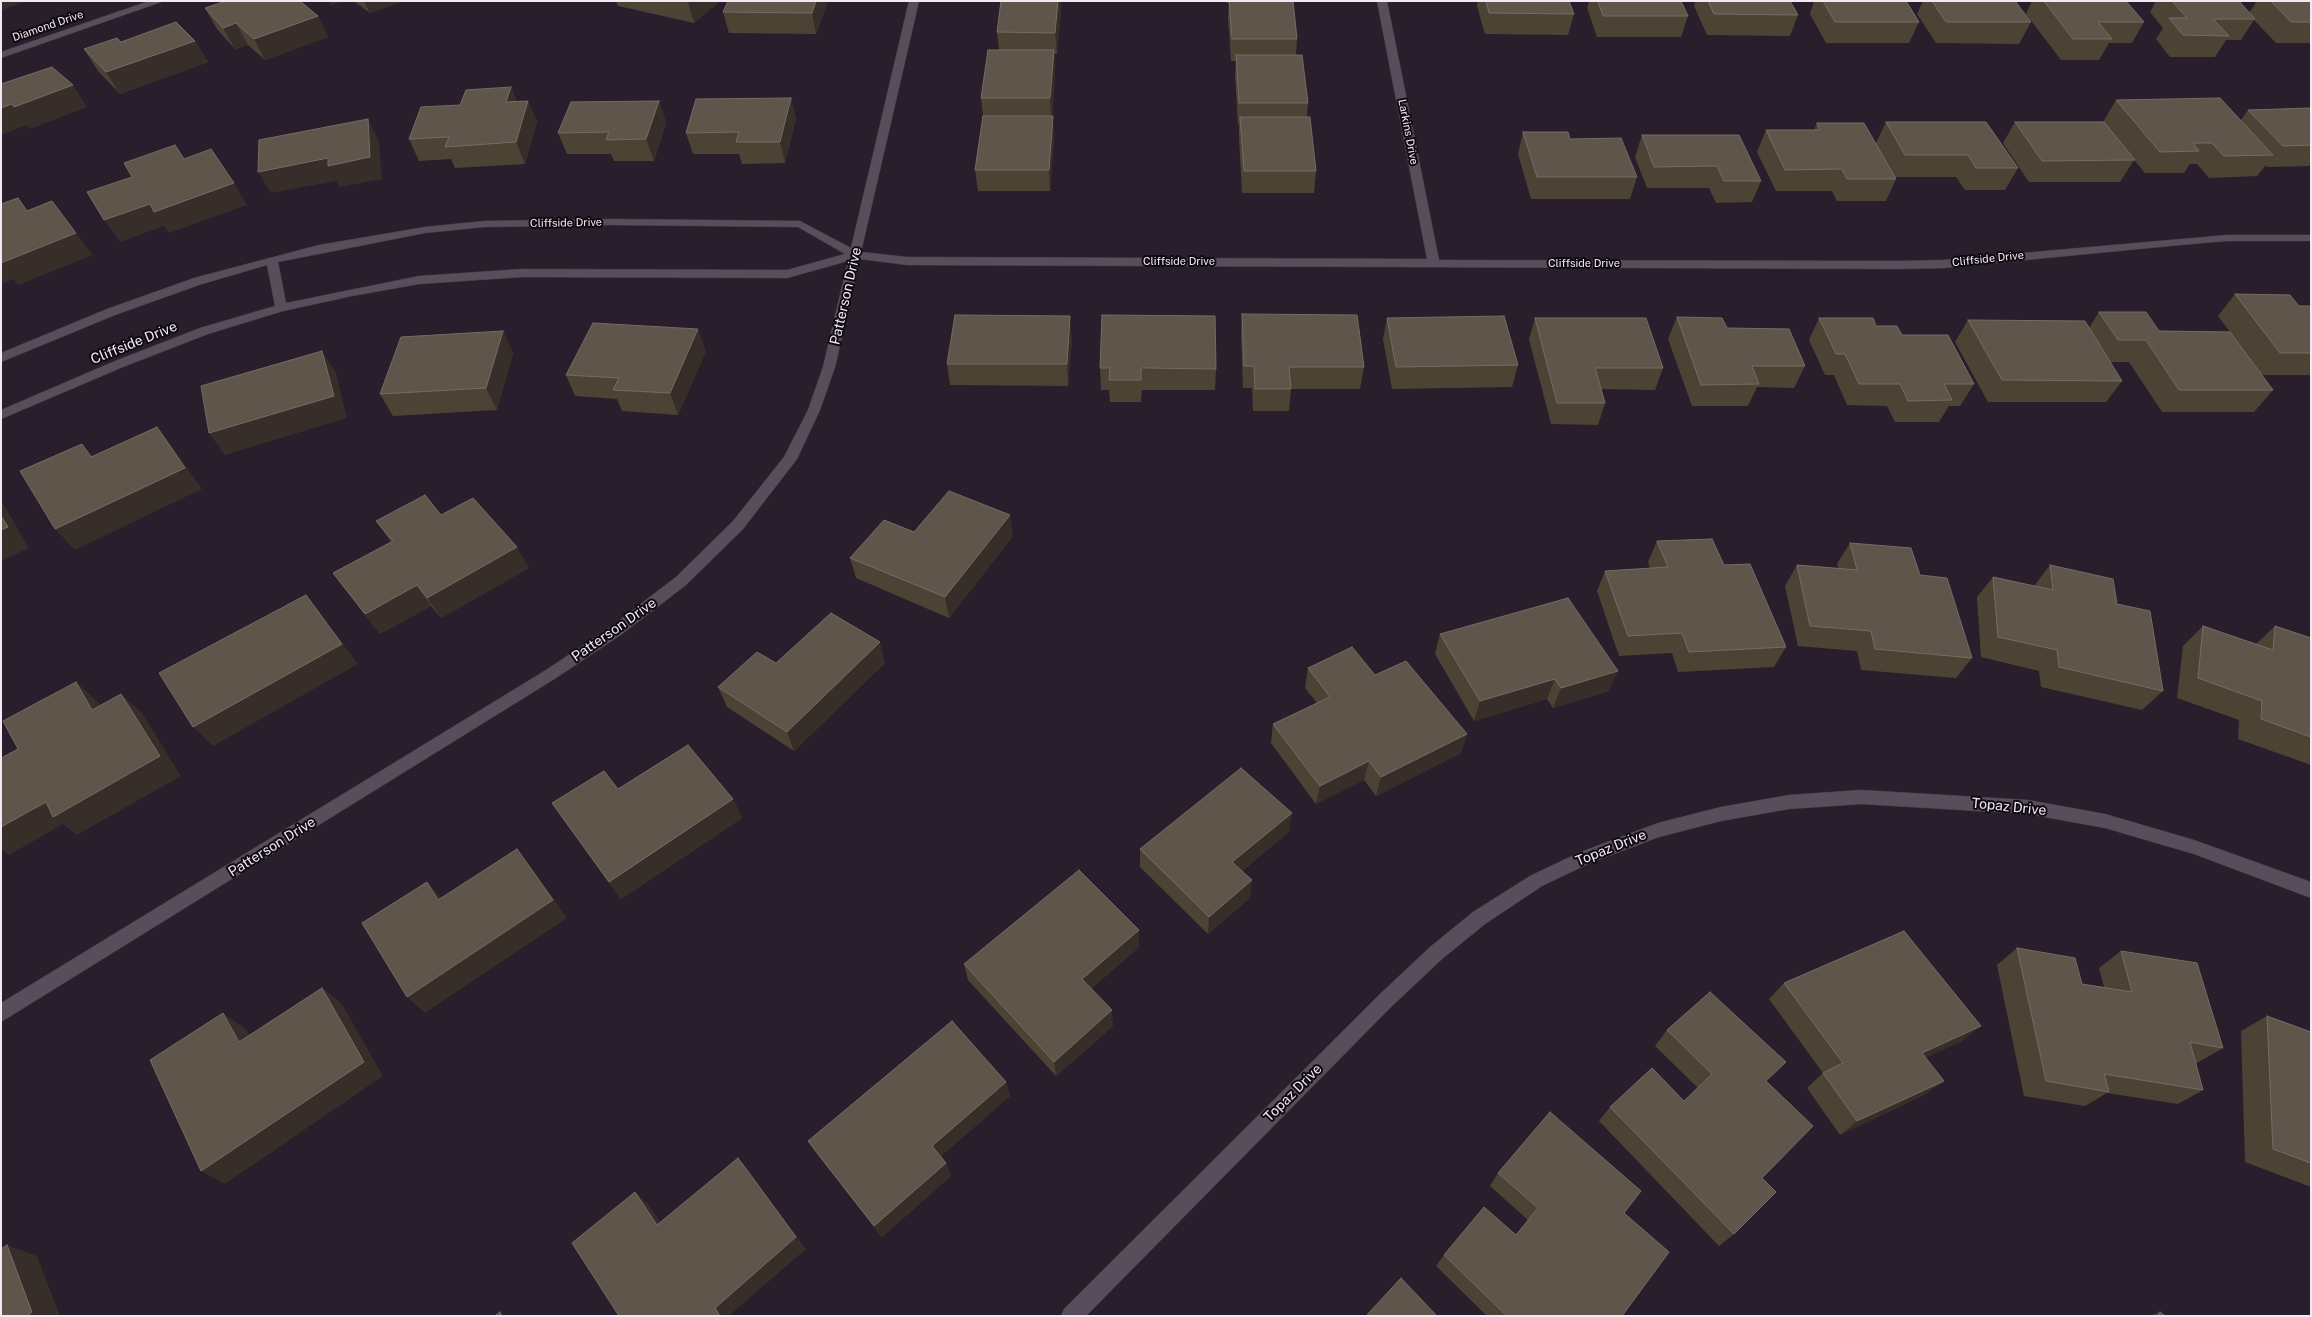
<!DOCTYPE html>
<style>
body{margin:0}
#map{position:relative;width:2312px;height:1317px;overflow:hidden;background:#291e2c;font-family:"Public Sans",sans-serif}
canvas{display:block}
.frame{position:absolute;inset:0;border:2px solid #f1e9f3;pointer-events:none}
</style>
<div id="map">
<canvas width="2312" height="1317"></canvas>
<div class="frame"></div>
</div>
<script>
const c = document.querySelector('canvas').getContext('2d');
c.lineJoin = 'round';
const toPath = rows => new Path2D(rows.map(r => 'M' + r).join(''));
function strokePath(path, color, width, dash) { c.strokeStyle = color; c.lineWidth = width; c.lineCap = dash ? 'butt' : 'round'; c.setLineDash(dash || []); c.stroke(path); }
function fillPath(path, color) { c.fillStyle = color; c.fill(path, 'evenodd'); }
function write(font, color, halo, rows, align = 'center') {
  c.font = font + ' "Public Sans",sans-serif'; c.lineWidth = 4; c.setLineDash([]); c.textBaseline = 'middle'; c.strokeStyle = halo; c.fillStyle = color; for (const [text, x, y, turn = 0] of rows) {
    c.save(); c.translate(x, y); c.rotate((+turn || 0) * Math.PI / 180); c.textAlign = isNaN(turn) ? turn : align; if (halo) c.strokeText(text, 0, 0); c.fillText(text, 0, 0); c.restore();
  }
}
const minor = toPath([
 [149,1,164,1,1,58,1,52,149,1],
 [909,1,919,1,861,252,907,257,1427,259,1377,1,1387,1,1439,260,1900,261,1943,260,2227,235,2311,235,2311,241,2227,241,2180,245,1943,268,1900,269,907,265,860,259,835,367,820,410,797,459,743,529,686,585,622,634,556,678,1,1022,1,1003,546,670,612,626,676,577,733,521,784,457,808,410,823,367,848,261,787,278,522,277,419,284,352,296,283,311,208,334,123,367,1,419,1,410,115,361,200,328,275,306,267,265,202,284,115,315,1,362,1,353,107,309,194,278,319,245,425,227,484,221,613,219,800,221,851,248,909,1],
 [613,225,798,227,845,254,787,270,522,269,419,276,286,303,278,262,425,233,484,227,613,225],
 [1861,790,2028,800,2105,814,2194,840,2311,882,2311,898,2194,854,2105,828,2028,814,1861,804,1789,809,1721,821,1659,837,1590,863,1542,886,1485,924,1442,959,1391,1007,1086,1316,1061,1316,1064,1309,1379,995,1430,947,1473,912,1530,876,1578,853,1658,823,1721,807,1789,795,1861,790]
]);
strokePath(minor, '#433a45', 1);
fillPath(minor, '#594d5c');
fillPath(toPath([
 [354,1,404,1,370,13],
 [616,1,720,1,694,23,618,6],
 [828,1,816,34,729,33,723,12],
 [1001,1,1060,1,1061,12,1057,54,1054,54,1055,71,1052,116,1054,137,1050,191,978,191,975,170,983,116,981,98,999,50,997,32],
 [1226,1,1293,1,1297,39,1296,55,1308,103,1307,117,1316,171,1314,193,1242,193,1239,139,1239,125,1238,125,1235,76,1236,61,1231,61,1228,17,1229,3,1227,3],
 [1478,1,1569,1,1574,14,1568,35,1485,34,1477,6],
 [1589,1,1681,1,1688,16,1681,37,1597,37,1587,8],
 [1695,1,1790,1,1798,15,1790,36,1707,35,1694,6],
 [1814,1,1906,1,1919,22,1909,43,1826,43,1810,14],
 [1923,1,2015,1,2031,22,2019,44,1936,43,1917,14],
 [2032,1,2126,1,2144,22,2132,43,2109,43,2099,60,2061,60,2026,14],
 [2156,1,2239,1,2249,13,2257,1,2311,1,2311,43,2276,43,2254,20,2241,40,2226,40,2215,57,2170,57,2156,39,2163,28,2150,12],
 [205,8,318,16,328,37,265,60,248,45,235,49,217,29],
 [195,41,208,62,120,94,98,71,84,49,121,42],
 [511,87,517,102,528,101,537,122,525,164,455,168,451,159,419,161,409,139,460,105],
 [791,98,796,119,785,163,742,164,739,154,693,154,686,133],
 [2116,100,2241,120,2248,110,2311,108,2311,166,2267,167,2266,165,2257,176,2209,178,2197,164,2190,164,2184,173,2145,173,2134,160,2120,182,2029,182,2003,143,2015,122,2103,122],
 [659,101,666,123,654,161,614,161,611,154,567,154,558,133],
 [1886,122,2018,168,2005,190,1965,190,1956,177,1895,177,1896,179,1886,201,1837,201,1832,191,1776,191,1757,152,1766,130,1814,130,1817,123,1876,143],
 [1523,132,1570,139,1637,177,1630,199,1531,199,1518,154],
 [1642,135,1761,181,1752,202,1716,203,1709,188,1647,188,1635,157],
 [2235,294,2299,306,2311,306,2311,375,2261,375,2273,390,2254,412,2162,412,2129,362,2110,362,2122,381,2106,402,1988,402,1955,342,1968,320,2089,328,2099,312,2159,331,2230,332,2218,316],
 [1242,314,1364,367,1360,389,1291,389,1289,411,1253,411,1252,388,1243,388,1241,336],
 [1677,317,1727,328,1805,366,1794,388,1757,387,1748,406,1692,406,1668,339],
 [1387,318,1518,365,1512,387,1392,389,1383,339],
 [1535,318,1663,368,1655,390,1601,389,1605,403,1598,425,1551,424,1529,339],
 [1819,318,1876,326,1902,335,1974,384,1960,406,1949,406,1939,422,1895,422,1887,406,1847,405,1834,375,1825,375,1809,340],
 [503,331,513,353,497,410,393,416,380,394],
 [1072,338,1068,386,950,385,947,364],
 [706,351,678,415,622,411,617,399,575,396,566,375],
 [1100,368,1216,369,1215,390,1142,390,1141,402,1110,402,1109,390,1101,390],
 [441,515,529,568,441,618,431,606,380,634,333,573,391,542,376,521],
 [914,532,1013,536,949,618,856,578,850,558],
 [1657,541,1724,565,1786,647,1774,667,1678,672,1672,653,1619,656,1597,591,1605,571,1650,568,1648,562],
 [1850,543,1920,575,1972,658,1956,678,1861,670,1857,651,1798,646,1785,586,1797,565,1838,568,1837,564],
 [2050,565,2117,604,2163,691,2142,710,2041,687,2039,671,1981,657,1977,597,1993,577,2034,586],
 [2203,626,2256,644,2275,626,2311,638,2311,765,2238,739,2239,720,2177,698,2183,646],
 [1440,634,1609,691,1553,708,1547,699,1474,721,1435,654],
 [776,663,885,663,794,751,727,707,718,687],
 [1308,668,1375,675,1467,734,1461,753,1376,796,1364,780,1316,804,1271,743,1273,724,1317,703,1305,688],
 [618,789,733,799,742,818,621,899,552,803],
 [1289,832,1242,871,1250,898,1208,934,1140,867,1140,849],
 [1139,930,1139,947,1091,989,1113,1026,1056,1076,968,980,964,964],
 [2017,948,2082,984,2104,987,2099,968,2121,951,2223,1048,2197,1063,2195,1063,2203,1090,2178,1104,2107,1093,2085,1106,2024,1096,1997,965],
 [1784,983,1962,1041,1925,1058,1944,1081,1924,1095,1840,1135,1807,1088,1823,1073,1769,999],
 [2267,1016,2311,1032,2311,1187,2245,1162,2241,1031],
 [1667,1030,1766,1081,1762,1178,1734,1234,1719,1246,1599,1121,1610,1107,1684,1101,1698,1088,1655,1046],
 [1006,1082,1010,1096,941,1156,946,1163,951,1176,882,1237,817,1154,808,1141],
 [1498,1173,1624,1213,1622,1316,1487,1316,1436,1266,1444,1255,1516,1235,1528,1220,1490,1186],
 [2160,1312,2165,1316,2149,1316]
]), '#4d4335');
fillPath(toPath([
 [1,1,27,1,1,10],
 [329,1,344,1,331,5],
 [364,1,404,1,370,13],
 [689,1,720,1,694,23,688,2],
 [816,1,828,1,816,34,812,13],
 [1058,1,1060,1,1061,12,1057,54,1055,33],
 [318,16,328,37,265,60,254,39],
 [236,23,248,45,235,49,223,28],
 [195,41,208,62,120,94,106,72],
 [1054,50,1055,71,1051,120,1050,98],
 [73,85,87,107,30,129,14,107],
 [511,87,520,109,506,102],
 [791,98,796,119,785,163,780,142],
 [528,101,537,122,525,164,516,142],
 [659,101,666,123,654,161,646,139],
 [12,104,27,125,1,135,1,108],
 [1053,116,1054,137,1050,191,1049,170],
 [368,119,379,141,382,179,340,187,336,181,271,193,258,172],
 [234,183,247,205,169,233,164,226,120,242,104,220,150,204],
 [76,233,93,255,18,285,13,279,1,284,1,263],
 [1070,316,1072,338,1068,386,1067,364],
 [698,329,706,351,678,415,670,393],
 [503,331,513,353,497,410,486,388],
 [322,351,336,373,347,418,225,455,209,433],
 [157,427,174,449,202,489,75,550,55,529],
 [82,444,101,465,91,457],
 [1,500,29,548,1,561],
 [1010,515,1013,536,949,618,945,597],
 [517,547,529,568,441,618,427,598],
 [417,585,431,606,380,634,365,614],
 [306,595,358,664,213,746,193,727],
 [880,642,885,663,794,751,787,732],
 [1618,671,1609,691,1553,708,1561,688],
 [1555,679,1547,699,1474,721,1480,701],
 [76,682,98,702,113,729,92,710],
 [121,694,142,713,181,776,77,835,63,824,9,855,1,849,1,827],
 [1467,734,1461,753,1376,796,1381,777],
 [1369,761,1364,780,1316,804,1320,786],
 [733,799,742,818,621,899,609,882],
 [1292,813,1289,832,1231,880,1232,862],
 [517,849,531,867,567,918,425,1013,407,997],
 [1252,880,1250,898,1208,934,1209,917],
 [427,882,443,899,438,900],
 [1139,930,1139,947,1084,995,1082,979],
 [322,988,342,1004,383,1076,225,1184,201,1171],
 [1112,1010,1113,1026,1056,1076,1054,1062],
 [223,1013,246,1029,261,1057,239,1042],
 [1981,1026,1962,1041,1903,1068,1922,1053],
 [1944,1081,1924,1095,1840,1135,1857,1121],
 [1006,1082,1010,1096,938,1159,932,1146],
 [738,1158,749,1171,806,1249,729,1316,720,1316,715,1308],
 [946,1163,951,1176,882,1237,874,1226],
 [635,1192,648,1204,670,1236,657,1225],
 [7,1245,37,1256,60,1316,27,1316]
]), '#372d29');
const building = toPath([
 [226,1,300,1,318,16,254,39,236,23,223,28,205,8,226,1],
 [728,1,816,1,812,13,723,12,728,1],
 [1001,1,1058,1,1055,33,997,32,1001,1],
 [1229,1,1293,1,1297,39,1232,39,1229,1],
 [1486,1,1569,1,1574,14,1489,13,1486,1],
 [1598,1,1681,1,1688,16,1603,16,1598,1],
 [1708,1,1790,1,1798,15,1714,14,1708,1],
 [1823,1,1906,1,1919,22,1835,22,1823,1],
 [1932,1,2015,1,2031,22,1946,22,1932,1],
 [2044,1,2126,1,2144,22,2098,22,2112,39,2073,39,2044,1],
 [2172,1,2239,1,2255,19,2213,19,2229,36,2183,35,2169,18,2187,18,2172,1],
 [2271,1,2311,1,2311,22,2291,22,2271,1],
 [176,22,195,41,106,72,84,49,117,38,121,42,176,22],
 [988,50,1054,50,1050,98,981,98,988,50],
 [1236,55,1302,55,1308,103,1239,103,1236,55],
 [52,67,73,85,14,107,12,104,1,108,1,84,52,67],
 [511,87,506,102,528,101,516,142,445,147,449,137,409,139,421,107,460,105,466,90,511,87],
 [791,98,780,142,736,142,739,132,686,133,696,99,791,98],
 [2220,98,2273,155,2224,156,2212,143,2193,143,2199,151,2160,152,2116,100,2220,98],
 [659,101,646,139,606,140,609,132,558,133,571,102,659,101],
 [2311,108,2311,145,2283,146,2248,110,2311,108],
 [983,116,1053,116,1049,170,975,170,983,116],
 [1240,117,1310,117,1316,171,1244,171,1240,117],
 [368,119,370,157,328,166,328,158,258,172,259,140,368,119],
 [1886,122,1986,122,2018,168,1976,168,1968,155,1905,155,1886,122],
 [2015,122,2104,122,2135,160,2042,161,2015,122],
 [1817,123,1864,123,1896,179,1847,179,1842,169,1785,170,1766,130,1820,130,1817,123],
 [1523,132,1568,132,1570,139,1621,138,1637,177,1537,177,1523,132],
 [1642,135,1739,135,1761,181,1724,181,1717,166,1654,167,1642,135],
 [175,145,184,159,211,149,234,183,154,212,150,204,104,220,87,192,132,177,124,163,175,145],
 [18,198,27,211,52,201,76,233,1,263,1,204,18,198],
 [2235,294,2290,295,2299,306,2311,306,2311,353,2280,353,2235,294],
 [2099,312,2146,312,2159,331,2230,332,2273,390,2179,390,2146,340,2118,340,2099,312],
 [1242,314,1357,315,1364,367,1289,367,1291,389,1255,389,1254,366,1244,366,1242,314],
 [955,315,1070,316,1067,364,947,364,955,315],
 [1102,315,1215,316,1216,369,1141,368,1141,380,1109,380,1110,368,1100,368,1102,315],
 [1504,316,1518,365,1396,367,1387,318,1504,316],
 [1677,317,1722,318,1727,328,1789,329,1805,366,1752,366,1759,384,1701,385,1677,317],
 [1535,318,1646,318,1663,368,1595,368,1605,403,1557,403,1535,318],
 [1819,318,1873,318,1876,326,1897,326,1902,335,1948,335,1974,384,1944,384,1952,400,1908,401,1900,384,1859,384,1845,354,1836,354,1819,318],
 [1968,320,2085,321,2122,381,2002,380,1968,320],
 [593,323,698,329,670,393,613,390,619,378,566,375,593,323],
 [503,331,486,388,380,394,401,337,503,331],
 [322,351,334,396,209,433,201,386,322,351],
 [157,427,185,468,55,529,20,471,82,444,91,457,157,427],
 [949,491,1010,515,945,597,850,558,884,520,914,532,949,491],
 [425,495,441,515,473,498,517,547,427,598,417,585,365,614,333,573,393,541,376,521,425,495],
 [1,516,8,527,1,530,1,516],
 [1712,539,1724,565,1750,564,1786,647,1689,652,1682,633,1628,636,1605,571,1668,567,1657,541,1712,539],
 [1850,543,1911,548,1920,575,1947,578,1972,658,1875,649,1871,631,1810,626,1797,565,1857,570,1850,543],
 [2050,565,2113,579,2117,604,2150,611,2163,691,2059,667,2057,650,1998,637,1993,577,2053,590,2050,565],
 [306,595,342,644,193,727,159,673,306,595],
 [1568,598,1618,671,1561,688,1555,679,1480,701,1440,634,1568,598],
 [831,613,880,642,787,732,718,687,757,652,776,663,831,613],
 [2203,626,2273,650,2275,626,2311,638,2311,737,2261,719,2262,701,2198,678,2203,626],
 [1352,647,1375,675,1406,661,1467,734,1381,777,1369,761,1320,786,1273,724,1330,697,1308,668,1352,647],
 [76,682,92,710,121,694,160,756,53,817,46,802,1,827,1,758,18,749,3,721,76,682],
 [688,745,733,799,609,882,552,803,604,771,618,789,688,745],
 [1241,768,1292,813,1232,862,1252,880,1209,917,1140,849,1241,768],
 [517,849,553,900,407,997,362,923,427,882,438,900,517,849],
 [1079,870,1139,930,1082,979,1112,1010,1054,1062,964,964,1079,870],
 [1904,931,1981,1026,1922,1053,1944,1081,1857,1121,1823,1073,1843,1063,1784,983,1904,931],
 [2017,948,2075,958,2082,984,2132,992,2121,951,2197,963,2223,1048,2190,1042,2203,1090,2104,1074,2109,1092,2046,1081,2017,948],
 [322,988,364,1062,201,1171,150,1060,223,1013,239,1042,322,988],
 [1710,992,1786,1062,1766,1081,1813,1126,1762,1178,1776,1192,1734,1234,1610,1107,1652,1068,1684,1101,1712,1074,1667,1030,1710,992],
 [2267,1016,2311,1032,2311,1163,2273,1149,2267,1016],
 [952,1021,1006,1082,932,1146,946,1163,874,1226,808,1141,952,1021],
 [1550,1112,1641,1191,1624,1213,1669,1252,1622,1316,1507,1316,1444,1255,1484,1207,1516,1235,1538,1208,1498,1173,1550,1112],
 [738,1158,796,1237,715,1308,720,1316,619,1316,572,1243,635,1192,657,1225,738,1158],
 [7,1245,32,1312,27,1316,1,1316,1,1249,7,1245],
 [1401,1278,1437,1316,1366,1316,1401,1278],
 [500,1312,502,1316,495,1316,500,1312],
 [2160,1312,2165,1316,2158,1316,2160,1312]
]);
fillPath(building, '#5f554a');
strokePath(building, '#766c64', 1);
write('11px', '#f1e9f3', '#0f0a10', [
 ["Diamond Drive",48,26,-19],
 ["Larkins Drive",1408,132,79],
 ["Cliffside Drive",566,223,-1],
 ["Cliffside Drive",1988,259,-6],
 ["Cliffside Drive",1179,262],
 ["Cliffside Drive",1584,264]
]);
write('14px', '#f1e9f3', '#0f0a10', [
 ["Patterson Drive",846,296,-77],
 ["Cliffside Drive",134,343,-22],
 ["Patterson Drive",614,630,-35],
 ["Topaz Drive",2009,807,6],
 ["Patterson Drive",272,847,-32],
 ["Topaz Drive",1611,848,-22],
 ["Topaz Drive",1293,1093,-45]
]);
</script>
